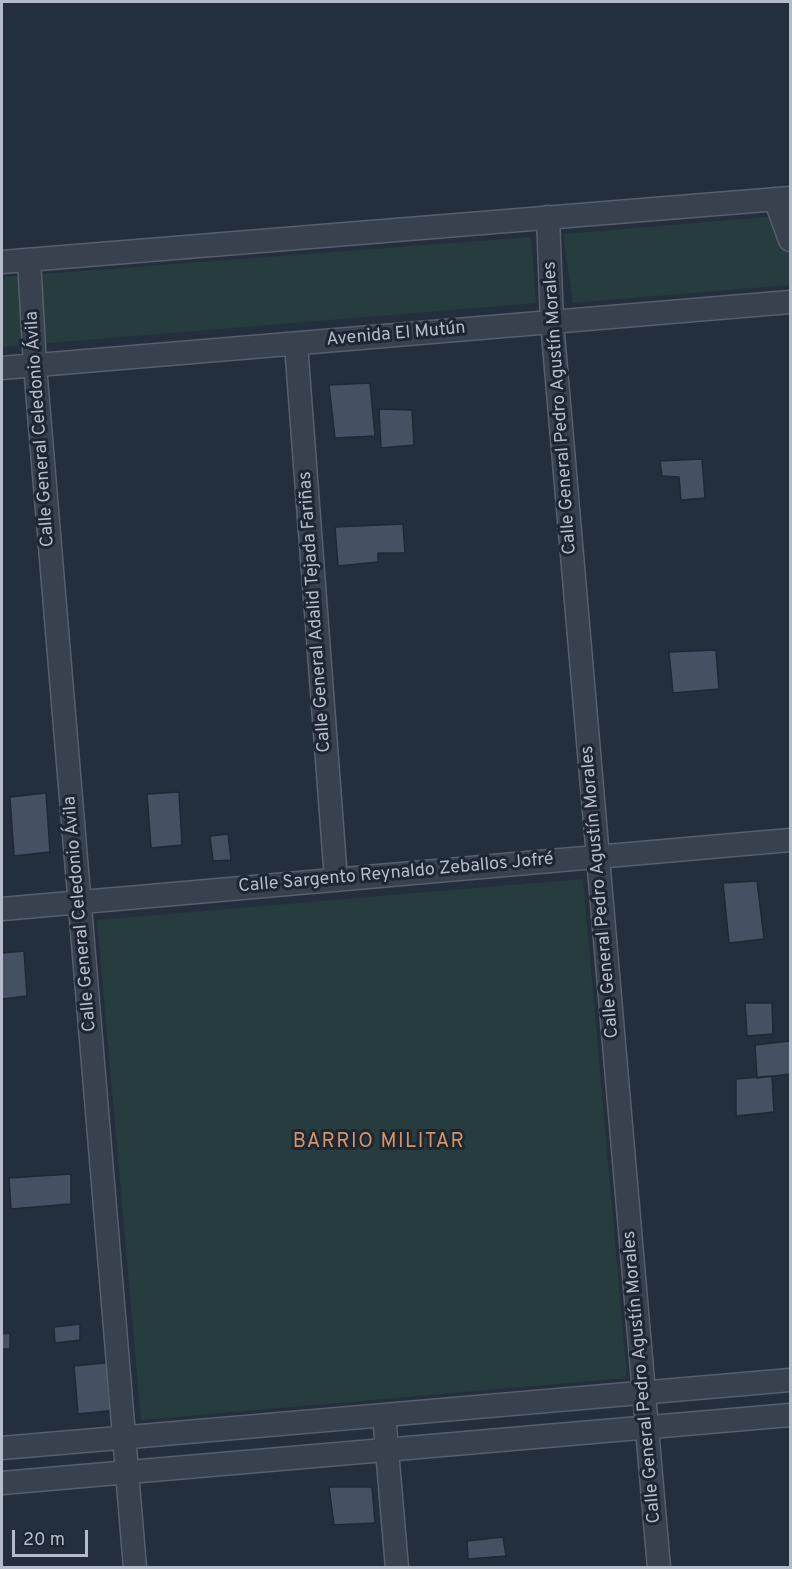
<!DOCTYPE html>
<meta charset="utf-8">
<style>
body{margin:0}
#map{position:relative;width:792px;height:1569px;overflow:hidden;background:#242f3e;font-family:Overpass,sans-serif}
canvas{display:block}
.frame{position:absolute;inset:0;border:3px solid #b4bcc9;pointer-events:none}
.scale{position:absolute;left:12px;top:1530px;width:76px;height:27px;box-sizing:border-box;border:3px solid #b4bcc9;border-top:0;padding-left:8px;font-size:18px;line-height:21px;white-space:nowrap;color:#b4bcc9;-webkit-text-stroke:4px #1d2633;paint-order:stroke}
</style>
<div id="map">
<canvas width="792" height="1569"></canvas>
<div class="frame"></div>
<div class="scale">20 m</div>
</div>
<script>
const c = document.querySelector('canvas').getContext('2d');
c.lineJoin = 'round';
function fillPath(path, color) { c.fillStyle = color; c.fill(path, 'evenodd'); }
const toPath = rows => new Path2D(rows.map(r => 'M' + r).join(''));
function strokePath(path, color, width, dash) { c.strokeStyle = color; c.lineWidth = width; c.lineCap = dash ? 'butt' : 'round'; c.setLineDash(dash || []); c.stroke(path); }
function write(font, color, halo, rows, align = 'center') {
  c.font = font + ' Overpass,sans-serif'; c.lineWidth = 6; c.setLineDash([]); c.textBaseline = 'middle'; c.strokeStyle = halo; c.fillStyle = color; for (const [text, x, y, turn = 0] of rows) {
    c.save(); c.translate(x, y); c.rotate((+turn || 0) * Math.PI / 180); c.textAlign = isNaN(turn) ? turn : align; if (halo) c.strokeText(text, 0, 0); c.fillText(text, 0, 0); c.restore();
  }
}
fillPath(toPath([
 [790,215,790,285,573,303,563,234],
 [531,237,536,303,2,347,2,277],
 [583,879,627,1378,141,1420,97,920]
]), '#263c3f');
const building = toPath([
 [370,383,375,436,335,438,329,385,370,383],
 [379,409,412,410,414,445,381,448,379,409],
 [702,459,705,498,681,500,679,477,662,476,660,461,702,459],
 [403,524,405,553,378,553,378,562,338,566,335,527,403,524],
 [716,650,719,689,673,693,669,652,716,650],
 [179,792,182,845,151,848,147,794,179,792],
 [46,793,50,852,14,856,10,797,46,793],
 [228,834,231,860,213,861,210,836,228,834],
 [757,881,764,939,729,943,723,883,757,881],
 [24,951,27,996,2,999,2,953,24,951],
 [745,1003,772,1003,773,1034,747,1036,745,1003],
 [790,1041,790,1074,757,1078,755,1045,790,1041],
 [772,1076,774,1112,736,1116,736,1079,772,1076],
 [71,1174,71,1204,11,1209,9,1178,71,1174],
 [80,1324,80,1340,55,1343,54,1327,80,1324],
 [10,1333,10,1349,2,1349,2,1334,10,1333],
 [114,1362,117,1410,78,1414,74,1366,114,1362],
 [329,1487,372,1487,375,1523,334,1525,329,1487],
 [503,1537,506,1556,468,1559,467,1541,503,1537]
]);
fillPath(building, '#455162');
strokePath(building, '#1f2835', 1.5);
const street = toPath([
 [775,199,790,240],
 [548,217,552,322,659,1568],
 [29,260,35,366,135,1568],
 [2,262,790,198],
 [296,344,336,880],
 [2,368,790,302],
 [2,909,790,840],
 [384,1415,397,1568],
 [2,1448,790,1380],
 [2,1483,790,1415]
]);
strokePath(street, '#565f6c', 25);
strokePath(street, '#38414e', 22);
write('18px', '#b4bcc9', '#1d2633', [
 ["Avenida El Mutún",396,335,-5],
 ["Calle General Pedro Agustín Morales",561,408,-94],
 ["Calle General Celedonio Ávila",41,429,-94],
 ["Calle General Adalid Tejada Fariñas",316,612,-94],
 ["Calle Sargento Reynaldo Zeballos Jofré",396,874,-5],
 ["Calle General Pedro Agustín Morales",601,892,-95],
 ["Calle General Celedonio Ávila",81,914,-95],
 ["Calle General Pedro Agustín Morales",643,1377,-95]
]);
c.letterSpacing = '1.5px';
write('20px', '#d59563', '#1d2633', [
 ["BARRIO MILITAR",379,1143]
]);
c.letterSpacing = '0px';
</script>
